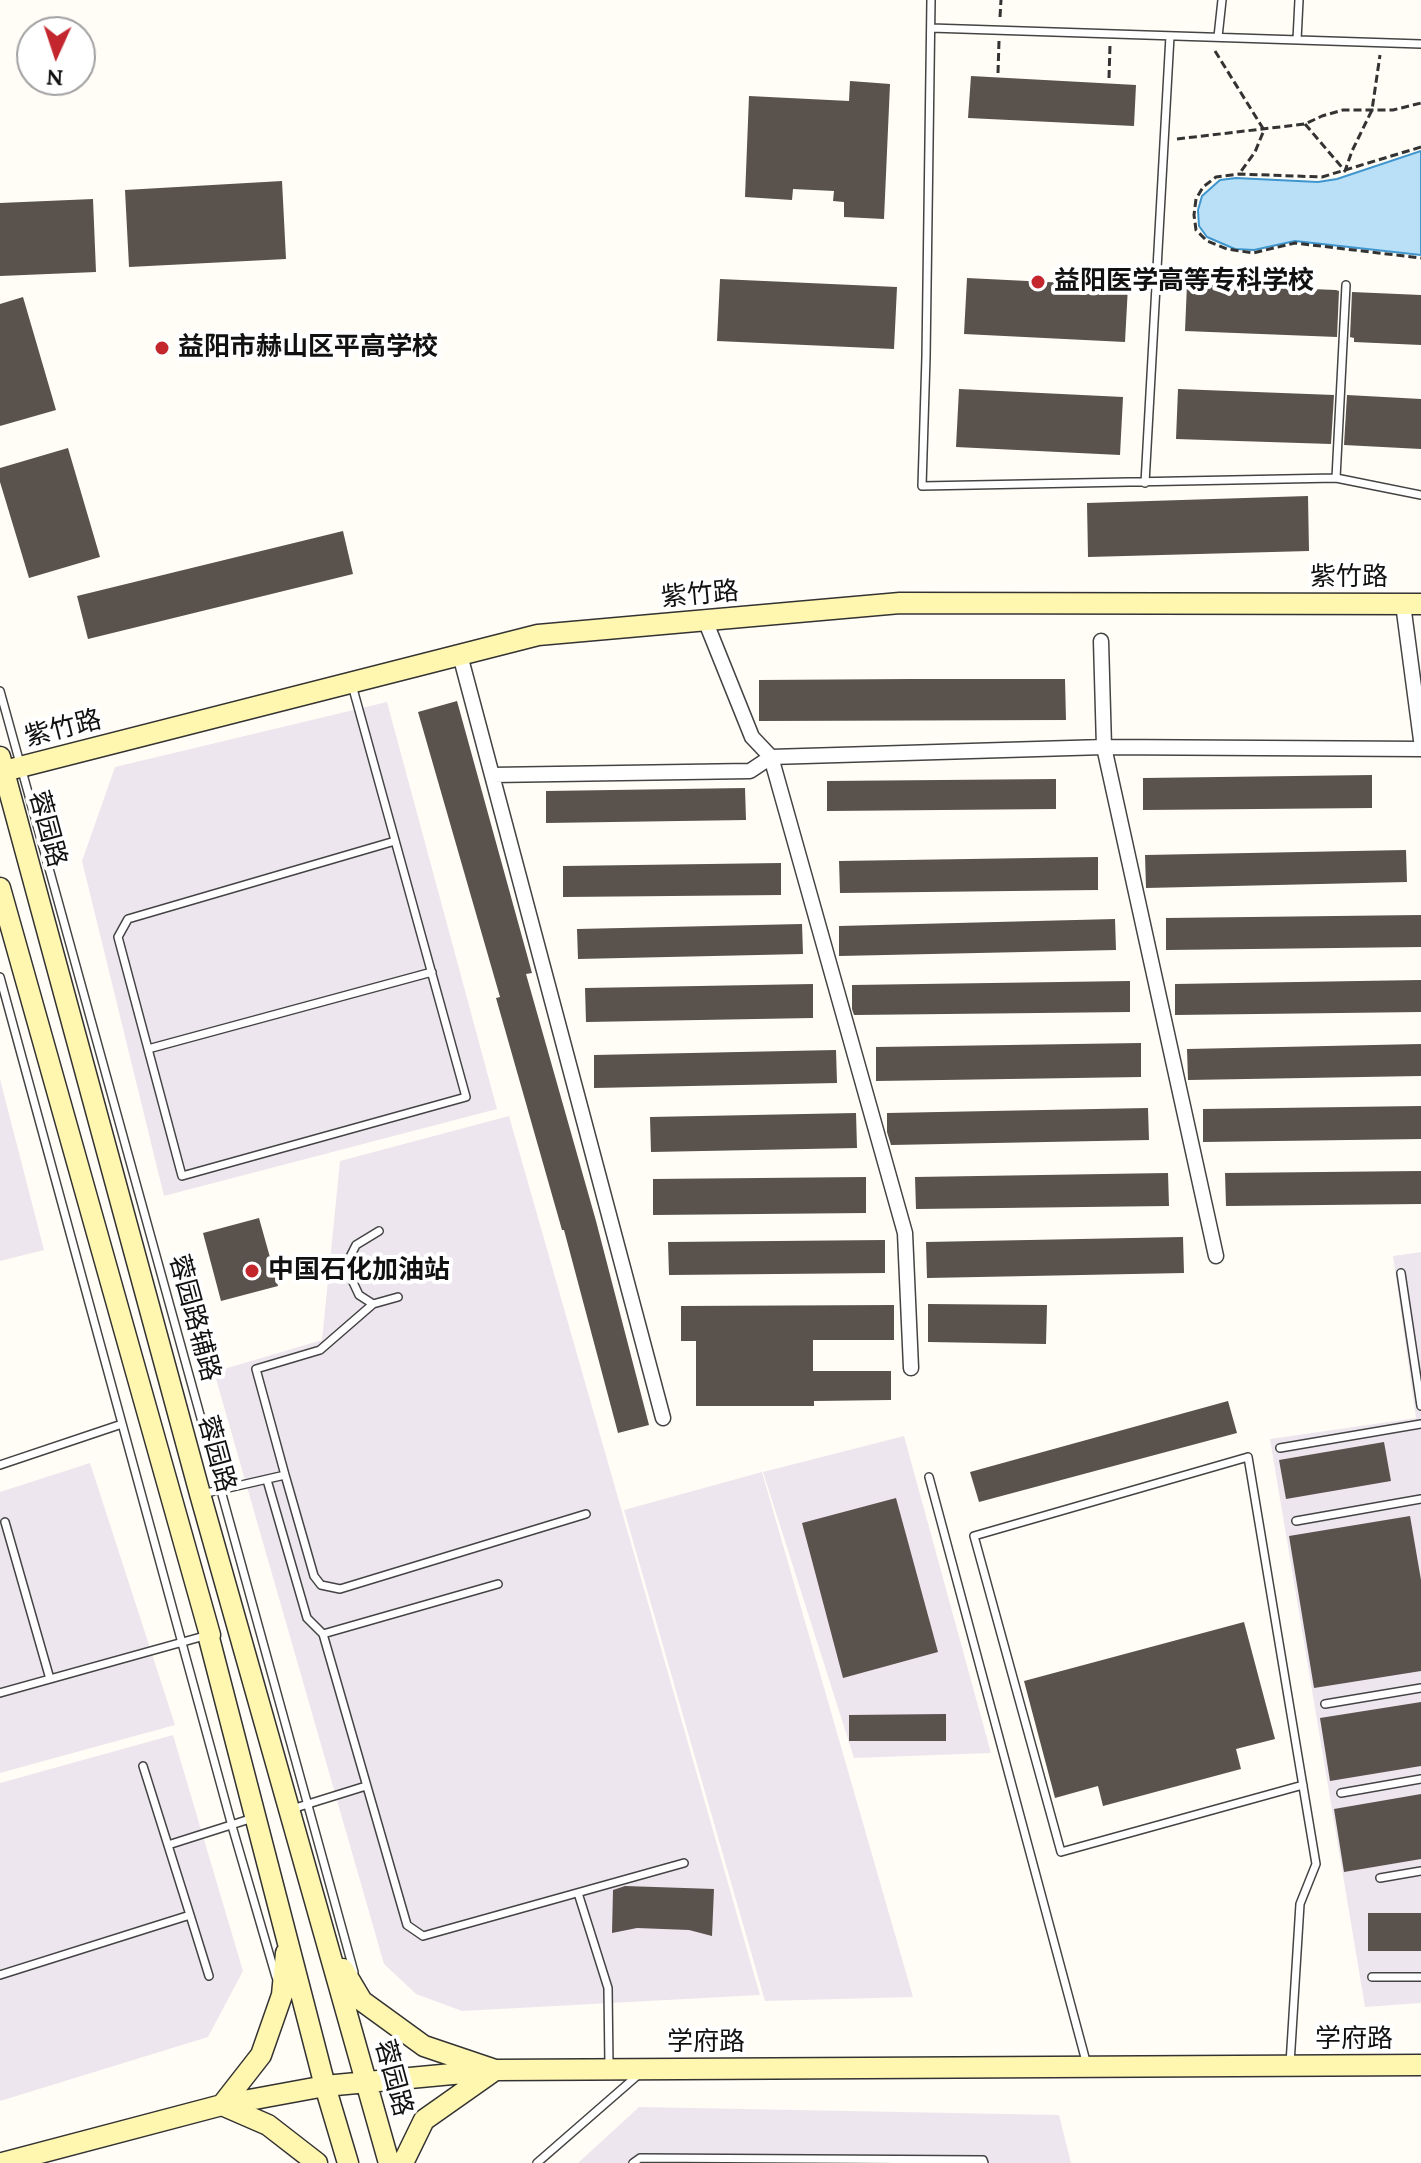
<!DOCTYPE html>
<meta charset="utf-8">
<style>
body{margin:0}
#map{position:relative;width:1421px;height:2163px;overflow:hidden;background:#fffdf5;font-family:Lora,serif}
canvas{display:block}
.north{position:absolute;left:16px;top:16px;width:80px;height:80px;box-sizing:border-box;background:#fff;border:2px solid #a0a0a0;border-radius:50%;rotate:183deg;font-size:22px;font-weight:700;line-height:32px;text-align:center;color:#111}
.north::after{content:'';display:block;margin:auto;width:28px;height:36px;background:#c4262e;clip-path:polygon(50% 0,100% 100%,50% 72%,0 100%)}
</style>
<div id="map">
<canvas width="1421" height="2163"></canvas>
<div class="north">N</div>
</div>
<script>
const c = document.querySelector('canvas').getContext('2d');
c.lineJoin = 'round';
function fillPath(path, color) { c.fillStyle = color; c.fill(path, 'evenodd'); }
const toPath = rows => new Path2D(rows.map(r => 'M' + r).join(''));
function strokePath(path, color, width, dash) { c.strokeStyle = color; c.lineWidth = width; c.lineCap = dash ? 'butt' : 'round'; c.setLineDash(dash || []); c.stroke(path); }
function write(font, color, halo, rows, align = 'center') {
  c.font = font + ' Lora,"Noto Sans SC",serif'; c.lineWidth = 8; c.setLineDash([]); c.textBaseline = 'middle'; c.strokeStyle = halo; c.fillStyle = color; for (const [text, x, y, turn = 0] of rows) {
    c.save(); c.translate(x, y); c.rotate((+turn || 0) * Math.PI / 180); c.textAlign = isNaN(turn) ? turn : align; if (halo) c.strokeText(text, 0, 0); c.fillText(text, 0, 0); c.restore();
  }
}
fillPath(toPath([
 [387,702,497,1109,164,1196,82,861,115,767],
 [0,1079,44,1250,0,1261],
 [509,1116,760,1995,462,2011,416,1994,384,1964,214,1372,322,1340,340,1161],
 [1421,1252,1421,2003,1365,2007,1270,1439,1416,1418,1393,1256],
 [904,1436,991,1753,854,1758,763,1472],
 [90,1463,175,1725,0,1773,0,1492],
 [762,1472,913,1997,765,2001,624,1510],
 [173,1735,243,1971,208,2037,0,2101,0,1783],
 [639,2107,1059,2115,1071,2163,578,2163]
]), '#eee6ef');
const water = toPath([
 [1421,151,1421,255,1295,241,1254,250,1235,249,1207,237,1199,226,1198,210,1202,196,1220,180,1236,178,1318,182,1337,179,1421,151]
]);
fillPath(water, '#b9e0f7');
strokePath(water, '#3f96cf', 2);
fillPath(toPath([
 [971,76,1136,85,1134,126,968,118],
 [850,81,890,84,884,219,844,217,844,202,833,201,834,191,793,189,792,200,745,197,749,96,849,101],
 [282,181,286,259,129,267,125,190],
 [93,199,96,272,0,276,0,203],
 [967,278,1128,286,1125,342,964,334],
 [720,279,897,287,894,349,717,341],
 [1187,284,1336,290,1339,291,1337,337,1185,331],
 [1352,292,1421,295,1421,345,1354,342,1354,338,1350,337],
 [23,297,56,410,0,426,0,304],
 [959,389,1123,397,1120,455,956,447],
 [1178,389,1334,395,1331,444,1176,439],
 [1347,395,1421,399,1421,449,1344,445],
 [68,448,100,557,29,578,0,482,0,468],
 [1308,496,1309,551,1088,557,1087,503],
 [343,531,353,574,88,639,77,596],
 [911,679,1065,679,1066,720,759,721,759,680],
 [457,701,532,973,526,974,596,1221,649,1425,618,1433,564,1230,562,1230,496,998,500,997,418,712],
 [1372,775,1372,808,1143,810,1143,778],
 [1056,779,1056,809,827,811,827,781],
 [745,788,746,820,546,823,546,791],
 [1406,850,1407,882,1146,888,1145,855],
 [1098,857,1098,890,840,893,839,861],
 [781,863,781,895,563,897,563,866],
 [1421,915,1421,947,1166,950,1166,918],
 [1115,919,1116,950,839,956,839,926],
 [802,924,803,954,578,959,577,929],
 [1421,980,1421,1012,1175,1015,1175,984],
 [1130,981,1130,1012,854,1015,852,1009,852,985],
 [813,984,813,1018,586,1022,585,988],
 [1141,1043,1141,1077,876,1081,876,1047],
 [1421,1044,1421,1076,1188,1080,1187,1049],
 [836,1050,837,1083,594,1088,594,1055],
 [1421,1106,1421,1139,1203,1142,1203,1109],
 [1148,1108,1149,1140,891,1145,887,1132,887,1113],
 [856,1113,857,1148,651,1152,650,1117],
 [1421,1171,1421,1204,1226,1206,1225,1173],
 [1168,1173,1169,1206,916,1209,915,1177],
 [866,1177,866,1213,653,1215,653,1179],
 [259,1218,278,1286,221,1301,203,1233],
 [1183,1237,1184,1273,927,1278,926,1242],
 [885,1240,885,1273,669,1275,668,1242],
 [928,1304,1047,1305,1046,1344,928,1342],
 [894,1305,894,1340,813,1340,813,1371,891,1371,891,1400,814,1401,814,1406,696,1406,696,1341,681,1341,681,1306],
 [1228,1401,1237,1433,979,1502,970,1472],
 [1384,1442,1391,1481,1286,1499,1279,1460],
 [896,1498,938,1652,843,1678,802,1523],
 [1410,1516,1421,1580,1421,1671,1314,1688,1289,1536],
 [1244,1622,1275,1739,1236,1749,1241,1769,1103,1806,1098,1786,1055,1798,1024,1681],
 [1421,1702,1421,1766,1330,1781,1320,1718],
 [946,1714,946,1741,849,1741,849,1715],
 [1421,1794,1421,1859,1344,1872,1334,1809],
 [625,1886,714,1889,712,1936,689,1930,637,1928,612,1933,613,1890],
 [1368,1913,1421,1913,1421,1951,1368,1951]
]), '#5a524d');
const lane = toPath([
 [931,0,926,357,922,486,1336,478,1421,495],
 [931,28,1421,44],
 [1218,37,1222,0],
 [1297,40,1299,0],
 [1336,478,1346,285],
 [1145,483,1170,36],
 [352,685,466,1097,182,1176,118,937,128,919,395,841],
 [0,691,354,1972],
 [0,977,232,1826,276,1977],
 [148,1049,432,972],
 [1401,1273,1421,1406],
 [373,1304,359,1295,352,1280,349,1259,356,1245,379,1231],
 [1280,1448,1421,1424],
 [0,1465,122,1424],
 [285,1475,256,1369,320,1350,373,1304,398,1297],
 [929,1477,1087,2065],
 [267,1480,307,1618,323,1634,498,1584],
 [202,1494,285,1475,314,1576,321,1585,340,1589,586,1514],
 [1296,1521,1421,1499],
 [5,1522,50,1679],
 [323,1634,407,1925,423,1936,684,1863],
 [0,1693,208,1635],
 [1325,1704,1421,1688],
 [143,1766,190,1915],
 [1341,1793,1421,1779],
 [292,1809,366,1786],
 [168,1845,253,1818],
 [1380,1878,1421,1871],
 [578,1893,608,1988,609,2066],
 [0,1975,190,1915,209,1976],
 [1372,1977,1421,1977],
 [1290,2064,1300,1904,1316,1864,1248,1457,974,1536,1061,1852,1303,1785],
 [537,2163,638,2075],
 [633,2163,640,2158,983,2160,984,2163]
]);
const street = toPath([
 [1403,604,1421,740],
 [705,620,752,737,771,757,905,1233,911,1368],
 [1101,641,1104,747,1216,1256],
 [460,655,663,1418],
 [492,775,750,771,771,757,1104,747,1421,749]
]);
const secondary = toPath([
 [0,757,200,1494,389,2163],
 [0,772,538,635,900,603,1421,604],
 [0,888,210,1635,209,1638,325,2086,348,2163],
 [286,1953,282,1995,261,2055,222,2105,268,2125,317,2163],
 [343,1969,362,2001,424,2046,495,2070,424,2120,403,2163],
 [2,2163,222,2105,325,2086,495,2070,1421,2065]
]);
strokePath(lane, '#444', 10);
strokePath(street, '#444', 17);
strokePath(secondary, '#333', 23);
strokePath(toPath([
 [1000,17,1001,0],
 [1215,51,1264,130,1255,152,1239,174],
 [998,73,999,41],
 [1109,78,1110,45],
 [1305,124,1345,171,1352,151,1372,110,1380,55],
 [1177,139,1305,124,1322,116,1343,110,1393,110,1421,103],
 [1421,147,1322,177,1239,174,1216,177,1203,187,1196,199,1194,215,1196,230,1207,241,1227,249,1253,253,1295,243,1421,258]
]), '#333', 3, [8, 4]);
strokePath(lane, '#fff', 7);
strokePath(street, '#fff', 14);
strokePath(secondary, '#fff6b0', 20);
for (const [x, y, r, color] of [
 [1038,282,8,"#c4262e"],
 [162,348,8,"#c4262e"],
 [252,1271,8,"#c4262e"]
]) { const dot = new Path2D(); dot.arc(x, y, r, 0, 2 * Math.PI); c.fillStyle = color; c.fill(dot); strokePath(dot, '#fff', 3); }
write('bold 26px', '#111', '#fff', [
 ["益阳医学高等专科学校",1054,282],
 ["益阳市赫山区平高学校",178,348],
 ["中国石化加油站",268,1271]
], 'left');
write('26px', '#111', '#fff', [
 ["紫竹路",1349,578],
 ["紫竹路",700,595,-5],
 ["紫竹路",63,729,-14],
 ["蓉园路",47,829,75],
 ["蓉园路辅路",194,1318,75],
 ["蓉园路",216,1454,75],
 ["学府路",1354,2040],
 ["学府路",706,2043],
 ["蓉园路",393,2078,75]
]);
</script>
